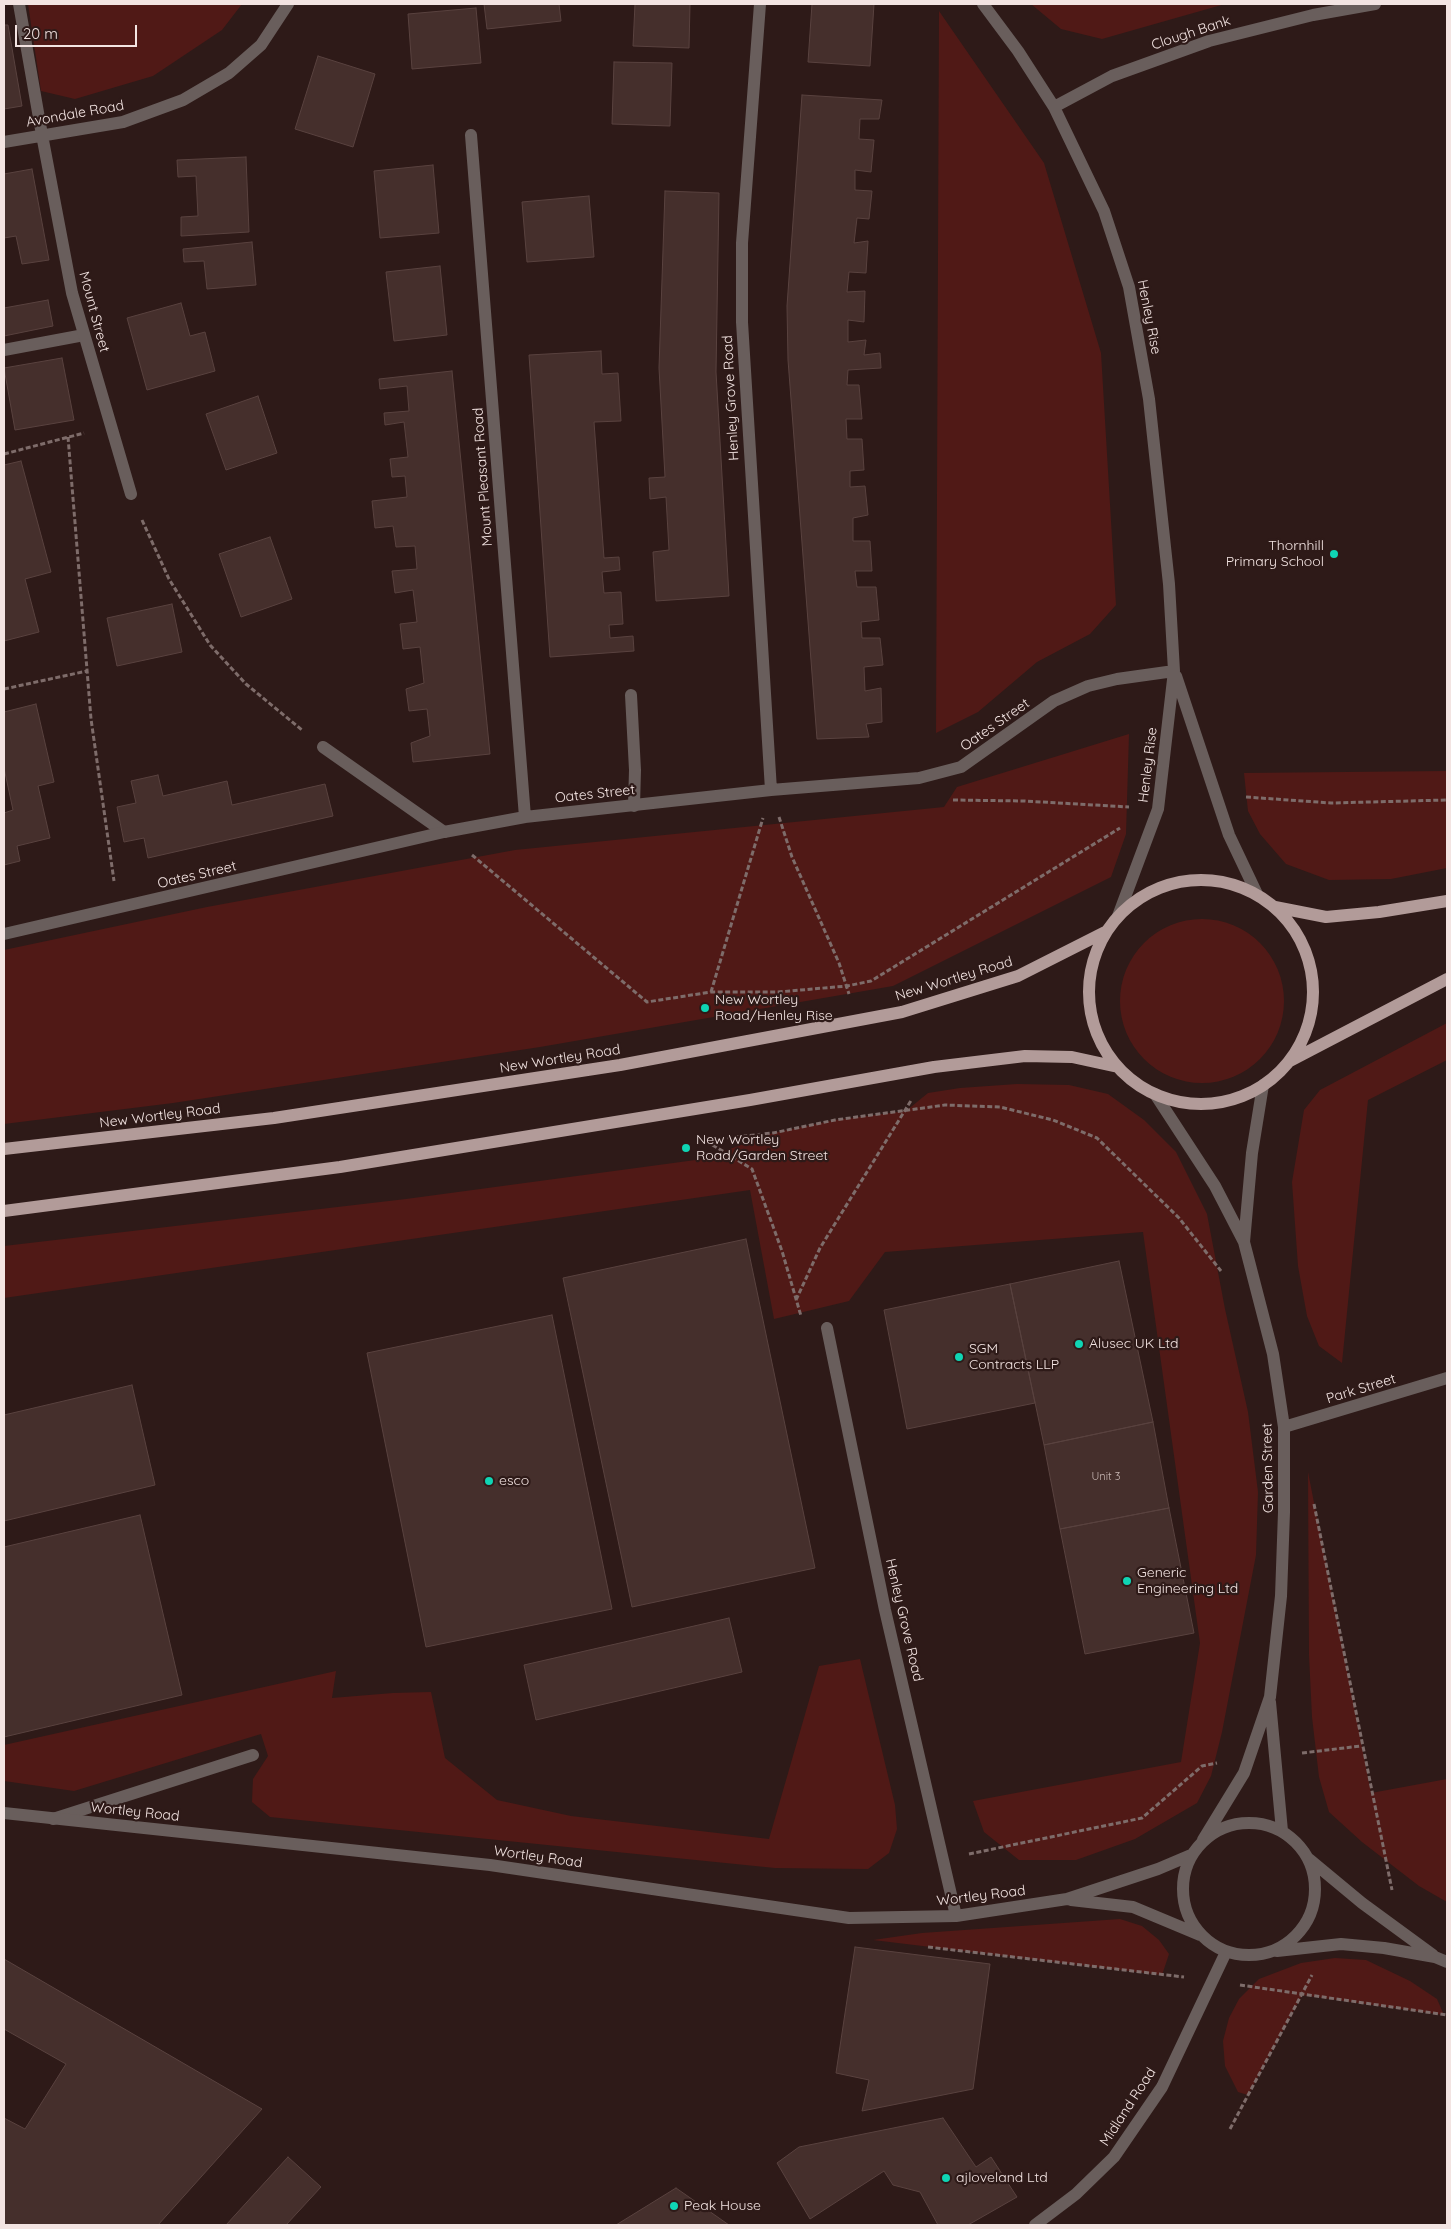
<!DOCTYPE html>
<style>
body{margin:0}
#map{position:relative;width:1451px;height:2229px;overflow:hidden;background:#2e1a18;font-family:Quicksand,sans-serif}
canvas{display:block}
.frame{position:absolute;inset:0;border:5px solid #f3e4e2;pointer-events:none}
.scale{position:absolute;left:15px;top:25px;width:122px;height:22px;box-sizing:border-box;border:2px solid #f3e4e2;border-top:0;padding-left:6px;font-size:15px;line-height:18px;white-space:nowrap;color:#f3e4e2;-webkit-text-stroke:4px #2e1a18;paint-order:stroke}
</style>
<div id="map">
<canvas width="1451" height="2229"></canvas>
<div class="frame"></div>
<div class="scale">20 m</div>
</div>
<script>
const c = document.querySelector('canvas').getContext('2d');
c.lineJoin = 'round';
function fillPath(path, color) { c.fillStyle = color; c.fill(path, 'evenodd'); }
const toPath = rows => new Path2D(rows.map(r => 'M' + r).join(''));
function strokePath(path, color, width, dash) { c.strokeStyle = color; c.lineWidth = width; c.lineCap = dash ? 'butt' : 'round'; c.setLineDash(dash || []); c.stroke(path); }
function write(font, color, halo, rows, align = 'center') {
  c.font = font + ' Quicksand,sans-serif'; c.lineWidth = 4.5; c.setLineDash([]); c.textBaseline = 'middle'; c.strokeStyle = halo; c.fillStyle = color; for (const [text, x, y, turn = 0] of rows) {
    c.save(); c.translate(x, y); c.rotate((+turn || 0) * Math.PI / 180); c.textAlign = isNaN(turn) ? turn : align; if (halo) c.strokeText(text, 0, 0); c.fillText(text, 0, 0); c.restore();
  }
}
fillPath(toPath([
 [28,4,242,4,222,30,153,76,75,99,41,91],
 [1031,4,1225,4,1102,39,1061,29],
 [939,11,1044,163,1101,353,1116,605,1090,634,1037,662,978,712,936,733],
 [1129,734,1126,834,1111,877,893,986,540,1047,173,1103,4,1124,4,950,207,907,515,850,944,807,957,787],
 [1447,771,1447,868,1391,879,1329,880,1286,864,1260,834,1248,811,1244,773],
 '1120 1001a82 82 0 1 1 164 0a82 82 0 1 1-164 0Z',
 [1447,1023,1447,1060,1368,1100,1342,1363,1319,1346,1307,1316,1298,1266,1292,1182,1304,1110,1320,1090],
 [1017,1084,1069,1085,1108,1094,1144,1120,1176,1152,1207,1214,1225,1309,1248,1412,1258,1492,1256,1555,1222,1732,1211,1776,1197,1803,1135,1839,1076,1860,1019,1860,984,1832,973,1801,1181,1762,1200,1643,1143,1232,885,1252,849,1301,774,1319,750,1190,4,1298,4,1246,406,1199,703,1159,773,1133,835,1120,906,1111,928,1093,960,1088],
 [1308,1472,1371,1793,1447,1779,1447,1902,1419,1886,1362,1842,1329,1812,1319,1777,1312,1717,1309,1655],
 [860,1659,895,1805,897,1829,889,1853,868,1869,775,1868,270,1817,252,1802,253,1779,268,1756,261,1734,74,1791,4,1781,4,1745,336,1671,332,1698,393,1693,431,1692,445,1758,497,1800,571,1816,769,1839,819,1666],
 [1120,1919,1142,1926,1159,1940,1169,1954,1162,1975,873,1940,922,1933],
 [1335,1958,1366,1960,1410,1981,1437,1999,1444,2015,1302,1995,1248,2095,1238,2092,1225,2066,1223,2041,1229,2018,1239,1999,1259,1979,1301,1963]
]), '#501916');
const building = toPath([
 [484,4,559,4,561,21,487,29,484,4],
 [635,4,690,4,689,48,633,46,635,4],
 [812,4,874,4,870,66,808,62,812,4],
 [476,8,481,63,412,69,408,14,476,8],
 [4,25,8,25,22,106,4,109,4,25],
 [318,56,375,74,353,147,295,129,318,56],
 [614,62,672,63,670,126,612,124,614,62],
 [802,95,882,100,879,119,860,119,859,139,874,140,871,172,855,170,855,190,872,191,869,219,857,218,854,243,868,241,866,273,849,272,847,292,865,291,864,322,848,320,848,342,866,340,864,355,880,353,881,368,848,370,847,385,859,385,862,419,846,419,847,439,862,439,864,470,850,471,850,487,865,486,868,515,853,518,853,541,870,541,872,571,855,571,857,587,876,587,879,620,861,622,862,638,880,638,883,665,864,667,865,691,881,688,882,722,866,724,869,737,817,739,788,360,787,306,802,95],
 [246,157,249,232,181,236,181,217,198,216,196,176,178,177,177,160,246,157],
 [433,165,439,233,380,238,374,171,433,165],
 [32,169,49,260,22,264,16,236,4,238,4,174,32,169],
 [665,191,719,193,716,372,729,596,656,601,653,552,669,550,666,497,650,499,649,478,665,477,659,368,665,191],
 [589,196,594,257,527,262,522,202,589,196],
 [252,242,256,285,207,289,204,261,184,262,183,249,252,242],
 [440,266,447,335,394,341,386,272,440,266],
 [48,300,53,326,4,336,4,308,48,300],
 [181,303,190,336,205,332,215,371,147,390,127,318,181,303],
 [601,351,602,374,618,373,621,421,594,422,604,558,619,557,620,570,602,572,604,593,621,592,623,624,609,625,610,638,633,636,634,651,550,657,529,355,601,351],
 [62,358,74,420,15,430,4,368,62,358],
 [452,371,490,754,413,762,411,743,430,736,427,709,409,711,406,689,424,683,420,647,403,649,400,624,417,622,413,590,395,593,392,571,417,569,415,546,396,547,393,526,375,528,372,501,407,497,405,476,392,477,390,459,408,457,404,422,385,425,384,413,409,411,407,386,380,389,379,379,452,371],
 [258,396,277,453,226,470,206,414,258,396],
 [21,461,51,572,25,579,39,632,4,641,4,465,21,461],
 [270,537,292,599,241,617,219,554,270,537],
 [172,604,182,652,117,666,107,618,172,604],
 [36,704,54,782,38,786,50,838,17,846,20,861,4,865,4,813,13,810,4,768,4,712,36,704],
 [158,775,163,796,227,781,232,805,325,784,333,816,148,858,144,838,124,842,117,807,136,803,131,781,158,775],
 [746,1239,815,1568,632,1607,563,1278,746,1239],
 [1119,1261,1153,1422,1044,1445,1010,1284,1119,1261],
 [1010,1284,1035,1403,907,1429,884,1310,1010,1284],
 [552,1315,612,1609,426,1647,367,1353,552,1315],
 [132,1385,155,1485,4,1521,4,1415,132,1385],
 [1153,1422,1169,1508,1060,1529,1044,1445,1153,1422],
 [1169,1508,1194,1633,1085,1654,1060,1529,1169,1508],
 [140,1515,182,1695,4,1737,4,1547,140,1515],
 [729,1618,742,1672,536,1720,524,1665,729,1618],
 [855,1947,990,1964,973,2089,862,2111,869,2080,836,2073,855,1947],
 [4,1959,262,2109,158,2225,4,2225,4,2118,25,2129,66,2064,4,2029,4,1959],
 [943,2118,976,2167,991,2157,1017,2197,968,2225,938,2225,920,2192,893,2185,884,2171,810,2219,777,2163,799,2147,943,2118],
 [288,2157,321,2187,286,2225,226,2225,288,2157],
 [676,2188,729,2225,616,2225,676,2188]
]);
fillPath(building, '#452f2c');
strokePath(building, '#59423f', 1);
strokePath(toPath([
 [68,437,91,719,114,881],
 [4,454,84,433],
 [142,520,169,579,210,645,246,684,302,730],
 [4,689,87,671],
 [1246,797,1331,803,1447,800],
 [953,800,1024,801,1129,807],
 [779,817,792,857,839,963,849,994],
 [472,855,647,1002,711,992,778,992,847,986,871,981,1120,828],
 [711,992,763,818],
 [705,1140,773,1133,835,1120,945,1105,1000,1107,1053,1120,1097,1138,1179,1218,1221,1271],
 [706,1141,752,1169,782,1251,801,1316],
 [796,1300,820,1248,912,1099],
 [1314,1504,1392,1890],
 [1302,1753,1361,1746],
 [969,1854,1142,1818,1202,1766,1217,1763],
 [928,1947,1184,1977],
 [1240,1985,1447,2015],
 [1230,2129,1312,1975]
]), '#7e6c6a', 3, [5, 2.5]);
strokePath(toPath([
 [19,4,42,135],
 [4,350,84,335],
 [631,695,635,770,634,806],
 [323,747,444,832],
 [53,1819,253,1755]
]), '#695e5c', 12);
strokePath(toPath([
 [760,4,742,243,742,322,771,790],
 [983,4,1018,51,1054,107,1104,211,1129,287,1149,399,1169,584,1174,671,1158,809,1118,916],
 [1054,107,1112,76,1209,41,1313,15,1375,4],
 [42,135,72,293,131,494],
 [471,135,525,817],
 [4,142,123,122,183,100,229,73,261,45,288,4],
 [1176,676,1229,835,1257,894],
 [4,934,444,832,525,817,771,790,919,778,961,767,1054,701,1088,686,1117,679,1174,671],
 [1155,1094,1215,1186,1244,1242,1273,1354,1284,1427,1284,1512,1281,1596,1270,1697,1244,1773,1203,1840],
 [1244,1242,1252,1153,1263,1085],
 [827,1328,885,1610,956,1916],
 [1284,1427,1447,1378],
 [1270,1702,1282,1831],
 [4,1813,490,1865,849,1918,956,1916,1067,1899,1158,1869,1191,1855],
 '1183 1889a66 66 0 1 1 132 0a66 66 0 1 1-132 0Z',
 [1309,1859,1362,1903,1433,1955],
 [1071,1900,1133,1907,1200,1935],
 [1277,1951,1341,1944,1384,1948,1435,1957,1447,1962],
 [1035,2225,1076,2194,1114,2157,1162,2087,1226,1952]
]), '#695e5c', 12);
strokePath(toPath([
 '1089 992a112 112 0 1 1 224 0a112 112 0 1 1-224 0Z',
 [1275,907,1326,917,1379,912,1447,901],
 [1290,1061,1447,979],
 [4,1149,274,1118,620,1065,902,1012,1018,976,1105,932],
 [4,1211,340,1167,750,1100,934,1067,1025,1056,1072,1057,1118,1067]
]), '#b29b99', 12);
for (const [x, y, r, color] of [
 [1334,554,5,"#0fd5b4"],
 [705,1008,5,"#0fd5b4"],
 [686,1148,5,"#0fd5b4"],
 [1079,1344,5,"#0fd5b4"],
 [959,1357,5,"#0fd5b4"],
 [489,1481,5,"#0fd5b4"],
 [1127,1581,5,"#0fd5b4"],
 [946,2178,5,"#0fd5b4"],
 [674,2206,5,"#0fd5b4"]
]) { const dot = new Path2D(); dot.arc(x, y, r, 0, 2 * Math.PI); c.fillStyle = color; c.fill(dot); strokePath(dot, '#2e1a18', 2); }
write('11px', '#c8b7b4', null, [
 ["Unit 3",1106,1477]
]);
write('14px', '#f3e4e2', '#2e1a18', [
 ["Clough Bank",1191,33,-18],
 ["Avondale Road",75,114,-10],
 ["Mount Street",94,312,75],
 ["Henley Rise",1149,317,79],
 ["Henley Grove Road",731,398,-93],
 ["Mount Pleasant Road",483,477,-94],
 ["Oates Street",995,725,-35],
 ["Henley Rise",1148,765,-83],
 ["Oates Street",595,794,-6],
 ["Oates Street",197,875,-13],
 ["New Wortley Road",954,979,-17],
 ["New Wortley Road",560,1059,-9],
 ["New Wortley Road",160,1116,-7],
 ["Park Street",1361,1389,-17],
 ["Garden Street",1268,1468,-91],
 ["Henley Grove Road",904,1620,77],
 ["Wortley Road",135,1812,6],
 ["Wortley Road",538,1857,8],
 ["Wortley Road",981,1896,-7],
 ["Midland Road",1128,2107,-57]
]);
write('14px', '#f3e4e2', '#2e1a18', [
 ["Thornhill",1324,546,"right"],
 ["Primary School",1324,562,"right"],
 ["New Wortley",715,1000],
 ["Road/Henley Rise",715,1016],
 ["New Wortley",696,1140],
 ["Road/Garden Street",696,1156],
 ["Alusec UK Ltd",1089,1344],
 ["SGM",969,1349],
 ["Contracts LLP",969,1365],
 ["esco",499,1481],
 ["Generic",1137,1573],
 ["Engineering Ltd",1137,1589],
 ["ajloveland Ltd",956,2178],
 ["Peak House",684,2206]
], 'left');
</script>
